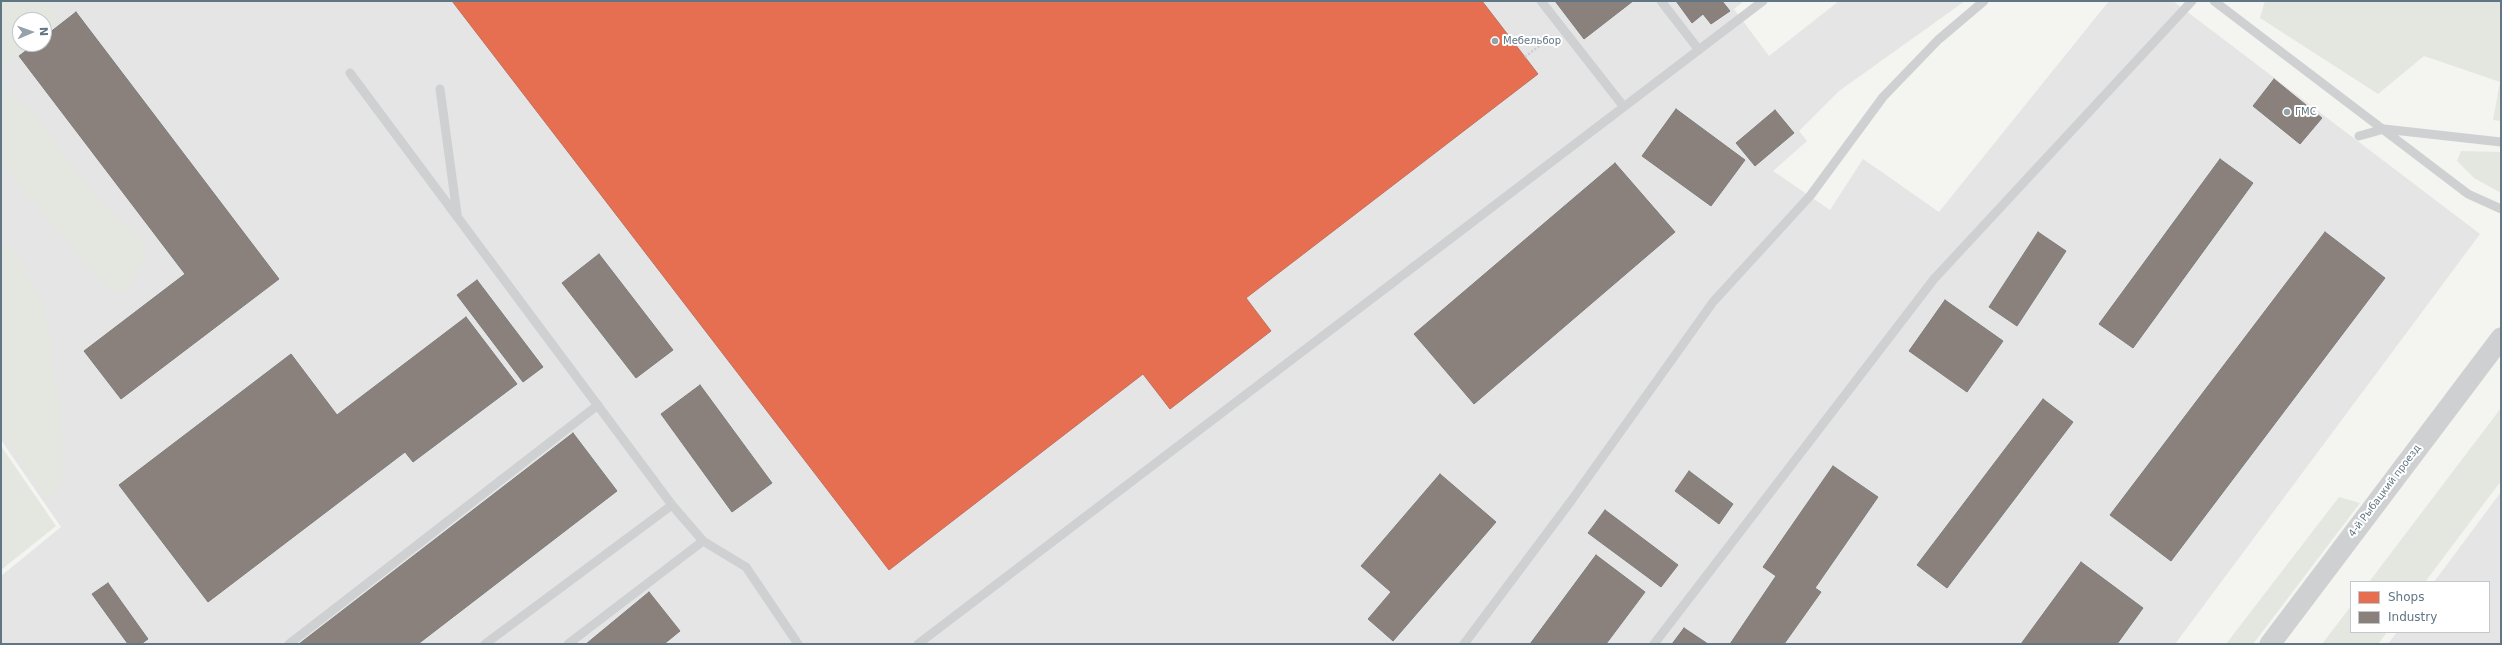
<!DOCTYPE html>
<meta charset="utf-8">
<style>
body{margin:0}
#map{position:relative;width:2502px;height:645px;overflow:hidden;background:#f4f4f1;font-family:"DejaVu Sans",sans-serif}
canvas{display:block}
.frame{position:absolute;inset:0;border:2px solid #617684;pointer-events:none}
.legend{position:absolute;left:2350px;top:581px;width:140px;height:52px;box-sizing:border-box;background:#fff;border:1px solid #c0c8ce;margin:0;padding:5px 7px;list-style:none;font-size:12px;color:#617684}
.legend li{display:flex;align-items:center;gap:8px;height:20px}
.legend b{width:20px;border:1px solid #c0c8ce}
.north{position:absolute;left:12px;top:12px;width:40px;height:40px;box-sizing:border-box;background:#fff;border:1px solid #c0c8ce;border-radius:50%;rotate:88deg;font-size:11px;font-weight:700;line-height:16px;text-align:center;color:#617684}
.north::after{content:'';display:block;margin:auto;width:14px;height:18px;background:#94a2aa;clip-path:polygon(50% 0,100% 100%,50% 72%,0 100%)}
</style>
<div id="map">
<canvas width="2502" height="645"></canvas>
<div class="frame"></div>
<ul class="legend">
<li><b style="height:11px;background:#e76f51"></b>Shops</li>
<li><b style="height:11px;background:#8a817c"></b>Industry</li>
</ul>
<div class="north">N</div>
</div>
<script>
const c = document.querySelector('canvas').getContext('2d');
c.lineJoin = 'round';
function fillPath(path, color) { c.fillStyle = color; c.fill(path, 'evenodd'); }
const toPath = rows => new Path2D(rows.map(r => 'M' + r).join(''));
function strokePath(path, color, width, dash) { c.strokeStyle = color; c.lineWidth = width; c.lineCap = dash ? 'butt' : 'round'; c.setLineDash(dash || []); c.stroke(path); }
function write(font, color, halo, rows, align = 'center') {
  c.font = font + ' "DejaVu Sans",sans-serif'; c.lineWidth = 4; c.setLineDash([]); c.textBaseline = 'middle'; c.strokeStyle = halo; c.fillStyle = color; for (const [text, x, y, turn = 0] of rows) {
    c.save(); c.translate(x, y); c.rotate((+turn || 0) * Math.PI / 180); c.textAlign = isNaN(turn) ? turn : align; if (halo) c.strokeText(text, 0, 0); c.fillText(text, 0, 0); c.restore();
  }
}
fillPath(toPath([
 [1,1,1744,1,1734,9,1769,56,1839,1,1965,1,1839,91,1799,131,1807,141,1773,171,1830,210,1863,159,1939,212,2109,1,2173,1,2480,234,2175,644,1,644,1,576,61,527,1,440],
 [20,20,44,20,44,44,20,44],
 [2501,492,2501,644,2388,644,2397,632,2489,632,2489,582,2434,582]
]), '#e4e5e4');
fillPath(toPath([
 [1,1,46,1,59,21,44,34,44,20,20,20,20,44,31,44,4,66,1,71],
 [2265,1,2501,1,2501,121,2493,120,2500,82,2424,56,2378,94,2260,18],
 [1,87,37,116,55,145,108,210,135,231,143,243,144,260,127,290,110,291,29,197,1,160],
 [2461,151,2501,152,2501,193,2474,178,2457,161],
 [1,243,15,253,46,311,53,375,62,408,63,471,59,488,48,500,1,432],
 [2501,408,2501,481,2425,582,2369,582],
 [1,446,56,526,1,570],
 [2339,497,2360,503,2253,644,2226,644],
 [2351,606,2351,632,2387,632,2378,644,2322,644]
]), '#e4e7df');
const shops = toPath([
 [452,1,1482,1,1538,74,1246,298,1271,331,1170,409,1143,374,889,570,452,1]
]);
fillPath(shops, '#e76f51');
strokePath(shops, '#bf7160', 1);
const industry = toPath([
 [1555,1,1633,1,1584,39,1555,1],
 [1676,1,1722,1,1730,11,1711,24,1703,14,1692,23,1676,1],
 [76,12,279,279,121,399,84,351,185,274,19,56,35,44,44,44,44,37,76,12],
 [2274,79,2322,118,2300,144,2253,106,2274,79],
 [1676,109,1745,160,1711,206,1642,156,1676,109],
 [1775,110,1794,133,1755,166,1736,143,1775,110],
 [2220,159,2253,183,2133,348,2099,324,2220,159],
 [1615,163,1675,232,1474,404,1414,334,1615,163],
 [2038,232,2066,251,2017,326,1989,307,2038,232],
 [2325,232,2385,278,2171,561,2110,515,2325,232],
 [599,254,673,350,636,378,562,283,599,254],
 [477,280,543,367,523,382,457,295,477,280],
 [1945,300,2003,341,1967,392,1909,351,1945,300],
 [466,317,517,384,413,462,405,452,208,602,119,485,291,354,337,415,466,317],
 [700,385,772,483,732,512,661,414,700,385],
 [2043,399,2073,422,1947,588,1917,565,2043,399],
 [573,433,617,491,418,644,299,644,573,433],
 [1833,466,1878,497,1815,588,1821,592,1784,644,1730,644,1776,576,1763,567,1833,466],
 [1689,471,1733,504,1719,524,1675,491,1689,471],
 [1440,474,1496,522,1393,641,1368,619,1391,592,1361,566,1440,474],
 [1605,510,1678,565,1661,587,1588,533,1605,510],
 [1596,555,1645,592,1606,644,1530,644,1596,555],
 [2081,562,2143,608,2117,644,2021,644,2081,562],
 [108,583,148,639,141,644,128,644,92,594,108,583],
 [649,592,680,631,664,644,586,644,649,592],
 [1684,628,1708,644,1672,644,1684,628]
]);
fillPath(industry, '#8a817c');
strokePath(industry, '#7e7e7e', 1);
strokePath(toPath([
 [1525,57,1552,36]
]), '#cccdcd', 2.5, [2, 2]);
strokePath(toPath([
 [1541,1,1624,107],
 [1661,1,1699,50],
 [2214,1,2468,194,2501,209],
 [350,73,672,505,703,541,746,567,798,644],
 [440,89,457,214],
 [2359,136,2384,129,2501,142],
 [289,644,598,405],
 [485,644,672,505],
 [568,644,703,541],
 [918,644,1763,1],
 [1464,644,1571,501,1713,302,1810,196,1883,97,1938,40,1984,1],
 [1654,644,1934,279,2192,1]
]), '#cfd0d1', 9);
strokePath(toPath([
 [2270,644,2501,338]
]), '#cfd0d1', 21);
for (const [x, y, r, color] of [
 [1495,41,4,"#94a2aa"],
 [2287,112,4,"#94a2aa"]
]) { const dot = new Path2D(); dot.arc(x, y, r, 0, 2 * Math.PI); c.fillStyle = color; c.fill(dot); strokePath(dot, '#fff', 1.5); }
write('10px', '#617684', '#fff', [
 ["Мебельбор",1503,41],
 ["ГМС",2295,112]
], 'left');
write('10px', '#617684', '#fff', [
 ["4-й Рыбацкий проезд",2385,491,-53]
]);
</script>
